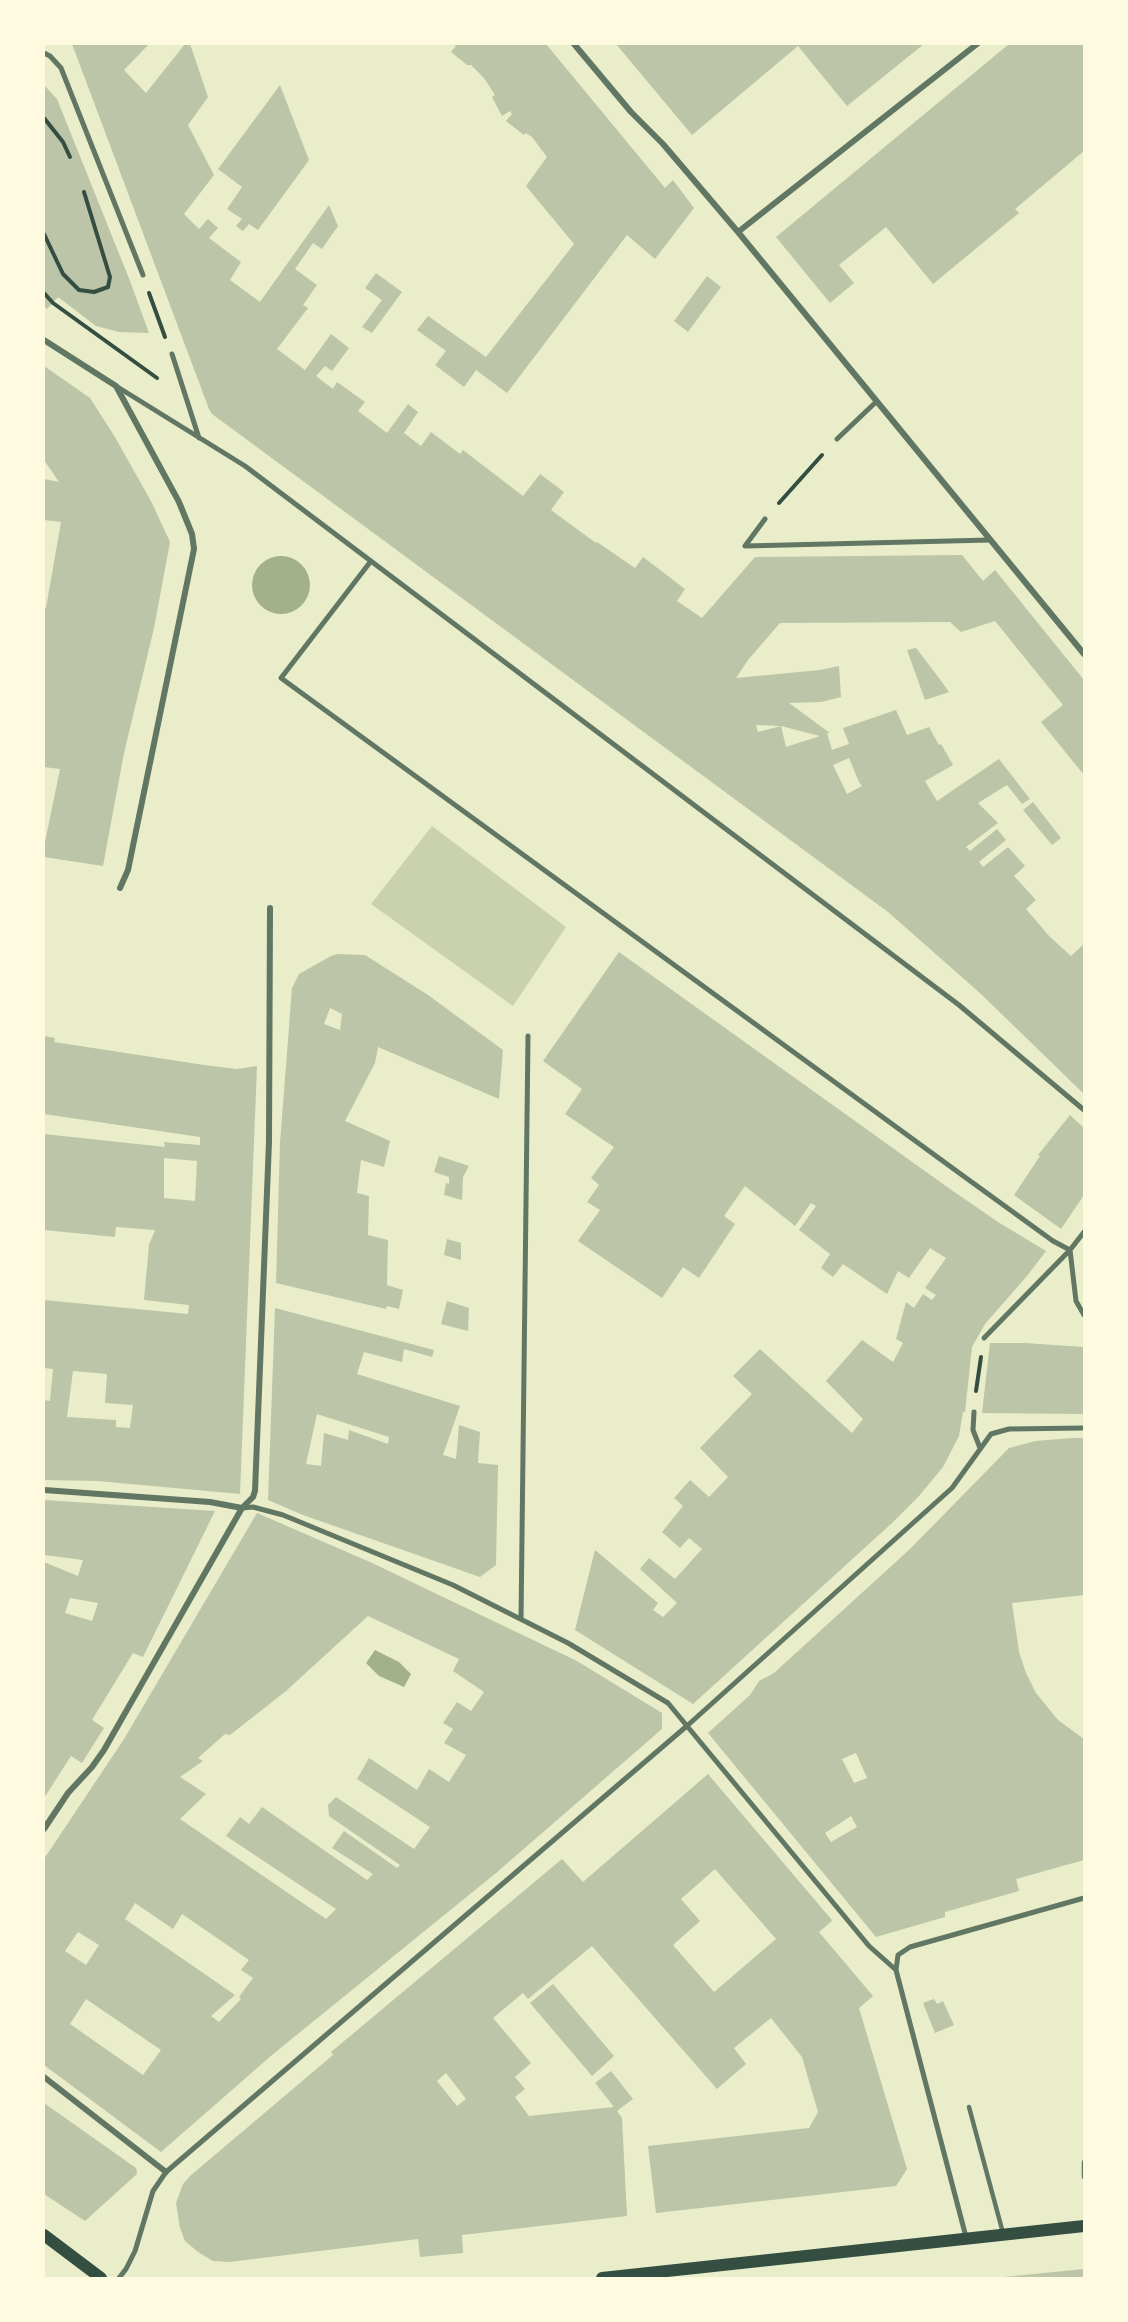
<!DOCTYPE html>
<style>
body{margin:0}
#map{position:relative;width:1128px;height:2322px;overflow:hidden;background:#e9edc9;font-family:"Open Sans",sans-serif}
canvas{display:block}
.frame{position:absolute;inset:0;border:45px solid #fefae0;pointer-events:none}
</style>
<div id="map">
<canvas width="1128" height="2322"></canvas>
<div class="frame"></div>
</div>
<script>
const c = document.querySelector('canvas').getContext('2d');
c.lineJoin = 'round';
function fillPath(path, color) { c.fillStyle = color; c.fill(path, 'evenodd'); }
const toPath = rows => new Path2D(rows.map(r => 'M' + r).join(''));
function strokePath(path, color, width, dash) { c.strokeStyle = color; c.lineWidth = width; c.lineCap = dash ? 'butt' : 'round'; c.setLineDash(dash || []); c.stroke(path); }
fillPath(toPath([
 [432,826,566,927,513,1006,371,904]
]), '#cad2ad');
fillPath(toPath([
 '252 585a29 29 0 1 1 58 0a29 29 0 1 1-58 0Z',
 [375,1650,399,1662,411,1674,404,1687,379,1676,366,1663]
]), '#a3b18a');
fillPath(toPath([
 [72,44,149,44,124,70,146,93,185,44,190,44,208,97,188,125,214,175,184,214,199,229,208,219,218,228,209,238,241,262,230,280,260,302,329,205,338,226,322,249,313,243,295,269,317,285,303,305,308,308,277,349,305,370,331,334,349,348,332,371,325,366,316,376,333,389,337,382,365,402,358,411,387,433,408,404,418,412,404,433,421,446,431,432,460,454,463,450,523,496,540,474,564,492,551,510,596,543,597,542,635,568,643,557,685,589,677,601,702,618,755,557,962,555,983,581,995,570,1084,680,1084,775,1041,722,1063,705,995,621,961,632,950,622,780,623,748,660,736,678,820,670,839,666,841,697,821,702,789,703,830,733,827,733,832,750,849,744,843,728,896,710,907,735,929,727,939,745,941,744,953,765,925,781,937,801,999,759,1030,799,1022,804,1007,785,978,803,998,823,966,847,970,851,997,829,1006,840,979,862,983,867,1008,847,1025,866,1014,876,1036,900,1026,909,1050,937,1071,956,1084,944,1084,1094,981,994,888,912,212,414,209,409],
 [756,725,781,726,820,736,786,747,781,726,758,732],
 [849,758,859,782,862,786,847,794,833,765],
 [453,44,546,44,665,188,673,180,694,208,655,259,627,235,507,393,476,370,464,387,435,365,446,351,417,330,428,316,486,357,574,244,526,186,547,157,532,137,526,133,524,135,506,121,512,114,510,111,502,116,492,97,495,95,484,78,471,65,467,65,451,52,456,46],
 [616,44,924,44,847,106,798,46,692,135],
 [1009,44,1084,44,1084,151,1015,209,1019,213,933,284,886,227,839,265,854,283,830,303,776,237],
 [44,85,57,99,130,281,149,333,119,332,96,326,58,297,47,309,44,306],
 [280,85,309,160,258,230,249,224,243,231,236,226,242,219,227,209,242,187,218,169],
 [376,273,402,292,372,333,362,327,382,300,365,288],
 [707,276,721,287,688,332,674,321],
 [44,366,90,398,115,437,152,503,170,542,154,628,124,753,103,866,44,857,44,847,60,769,44,767,44,608,46,608,61,522,44,520,44,479,59,482,44,460],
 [916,648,936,674,949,692,925,700,907,650],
 [1033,802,1061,838,1052,845,1023,810],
 [619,952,950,1189,998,1222,1046,1251,1027,1276,985,1324,972,1347,965,1412,963,1412,959,1436,943,1467,919,1496,892,1523,693,1704,575,1630,595,1550,658,1603,653,1610,663,1617,677,1603,640,1569,649,1558,675,1579,702,1549,689,1538,680,1548,662,1532,683,1506,674,1498,690,1480,709,1497,728,1477,700,1448,752,1394,733,1376,760,1349,852,1433,863,1419,826,1381,862,1340,893,1362,903,1343,896,1339,906,1302,914,1308,923,1294,932,1300,936,1295,925,1288,946,1258,930,1248,909,1278,898,1271,887,1294,843,1264,833,1277,821,1268,830,1254,799,1230,816,1206,811,1203,795,1226,745,1186,724,1216,735,1224,699,1278,683,1267,662,1298,578,1241,600,1210,587,1202,599,1185,591,1178,614,1147,565,1114,582,1089,543,1061],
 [338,954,365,955,428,995,503,1050,499,1099,378,1047,375,1063,345,1121,390,1141,384,1167,361,1160,357,1193,369,1196,368,1235,388,1240,387,1285,403,1290,399,1309,387,1306,386,1309,276,1283,280,1143,292,988,299,974,331,956],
 [330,1008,342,1014,340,1030,324,1024],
 [44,1036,55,1038,54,1042,204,1065,237,1069,257,1066,240,1494,97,1481,44,1480,44,1400,50,1401,53,1369,44,1368,44,1300,188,1314,189,1305,144,1300,149,1245,155,1230,116,1227,115,1237,44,1230,44,1134,165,1147,164,1142,200,1145,200,1137,44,1114],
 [164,1158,197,1161,195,1201,164,1198],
 [73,1371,107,1374,105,1403,133,1405,130,1428,116,1427,116,1420,67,1417],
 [1070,1115,1084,1128,1084,1195,1061,1229,1014,1195,1040,1156,1038,1155],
 [439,1156,469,1166,463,1177,462,1200,444,1195,446,1183,449,1184,449,1177,434,1172],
 [447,1239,461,1243,461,1260,444,1255],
 [447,1301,469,1308,468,1331,441,1324],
 [275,1308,434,1350,432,1357,404,1349,402,1362,364,1352,357,1374,460,1406,443,1455,456,1459,459,1425,480,1432,478,1463,498,1465,496,1565,480,1577,303,1515,268,1500],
 [317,1414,389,1437,388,1444,349,1430,348,1440,324,1433,321,1466,306,1464],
 [990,1343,1025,1343,1083,1347,1084,1414,982,1413],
 [1072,1438,1084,1438,1084,1595,1012,1603,1019,1652,1026,1673,1036,1693,1058,1720,1084,1739,1084,1860,1016,1879,1019,1891,945,1912,945,1917,876,1937,708,1733,750,1695,759,1681,774,1673,910,1549,1009,1448,1036,1441],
 [856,1753,867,1778,854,1783,842,1759],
 [851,1816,857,1827,831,1842,825,1833],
 [44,1500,215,1511,143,1657,133,1653,92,1720,104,1728,82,1763,71,1756,44,1798,44,1562,78,1576,83,1560,44,1555],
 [70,1598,98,1603,92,1621,65,1613],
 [257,1513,370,1562,577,1661,662,1713,662,1729,496,1873,272,2055,161,2152,44,2065,44,1859,124,1739],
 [368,1616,459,1659,453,1671,484,1692,471,1711,457,1702,443,1723,453,1729,444,1743,466,1755,449,1782,429,1769,417,1790,369,1758,357,1779,430,1827,414,1849,336,1797,328,1805,329,1816,400,1865,397,1868,344,1831,332,1848,373,1874,367,1880,262,1807,249,1824,240,1817,226,1836,336,1909,326,1919,180,1819,206,1794,180,1777,203,1761,198,1758,225,1734,230,1735,286,1691],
 [135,1903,173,1929,182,1914,249,1960,241,1970,253,1978,239,1997,241,1999,219,2022,211,2016,235,1995,125,1919],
 [78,1932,99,1945,86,1965,65,1951],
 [86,1999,161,2050,143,2075,70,2024],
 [708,1774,831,1919,832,1921,819,1932,873,1996,859,2008,907,2169,896,2186,656,2213,648,2146,809,2128,818,2112,802,2057,771,2018,734,2048,746,2064,717,2089,592,1946,528,1999,523,1993,493,2018,531,2063,515,2077,525,2089,515,2097,529,2116,614,2107,595,2083,611,2071,633,2099,617,2111,622,2118,627,2216,462,2235,463,2253,420,2257,418,2239,229,2262,213,2261,198,2252,185,2241,180,2228,176,2203,183,2184,190,2176,333,2055,331,2052,562,1859,583,1882],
 [715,1869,776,1939,714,1992,673,1945,700,1921,681,1899],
 [446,2073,466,2099,457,2106,437,2081],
 [553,1984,614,2056,592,2076,530,2003],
 [934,1999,937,2004,943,2001,954,2025,935,2033,923,2003],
 [44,2103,136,2168,137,2174,85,2221,44,2194],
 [1084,2269,1084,2278,1005,2278,1004,2277]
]), '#bcc5a7');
strokePath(toPath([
 [44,118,63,142,70,157],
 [44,234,63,274,79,290,94,292,108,287,110,277,84,192],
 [44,293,53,303,157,378],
 [149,293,165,337],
 [779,503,822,455],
 [976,1391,981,1357]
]), '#344e41', 4);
strokePath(toPath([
 [969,2107,1003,2233],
 [1084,2162,1084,2177]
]), '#617663', 4.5);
strokePath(toPath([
 [44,53,50,56,61,68,143,275],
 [172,354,199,438],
 [116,386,245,466,959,1005,1084,1110],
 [837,439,877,401],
 [765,519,745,546,990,540],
 [371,561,281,678,962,1175,1053,1241,1070,1250],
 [1070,1250,1076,1301,1084,1315],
 [984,1338,1070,1250,1084,1232],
 [974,1412,973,1430,980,1448],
 [242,1508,253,1507,283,1515,453,1585,568,1643,668,1703,869,1946,896,1970,966,2237],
 [521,1619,528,1036],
 [896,1970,898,1955,910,1947,1084,1898],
 [119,2278,126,2269,135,2251,153,2191,166,2172,688,1725,952,1488,991,1434,1009,1429,1084,1428]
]), '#617663', 5);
strokePath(toPath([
 [574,44,631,112,663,144,738,232,1084,654],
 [738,232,977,44],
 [44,340,116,386,179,502,192,534,194,549,128,870,120,888],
 [44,1490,210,1502,242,1508],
 [44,1829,68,1793,92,1767,104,1750,242,1508,253,1497,255,1491,269,1142,270,908],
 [44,2077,166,2172]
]), '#617663', 6);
strokePath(toPath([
 [44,2235,101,2278],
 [602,2278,1084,2226]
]), '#344e41', 12);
</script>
